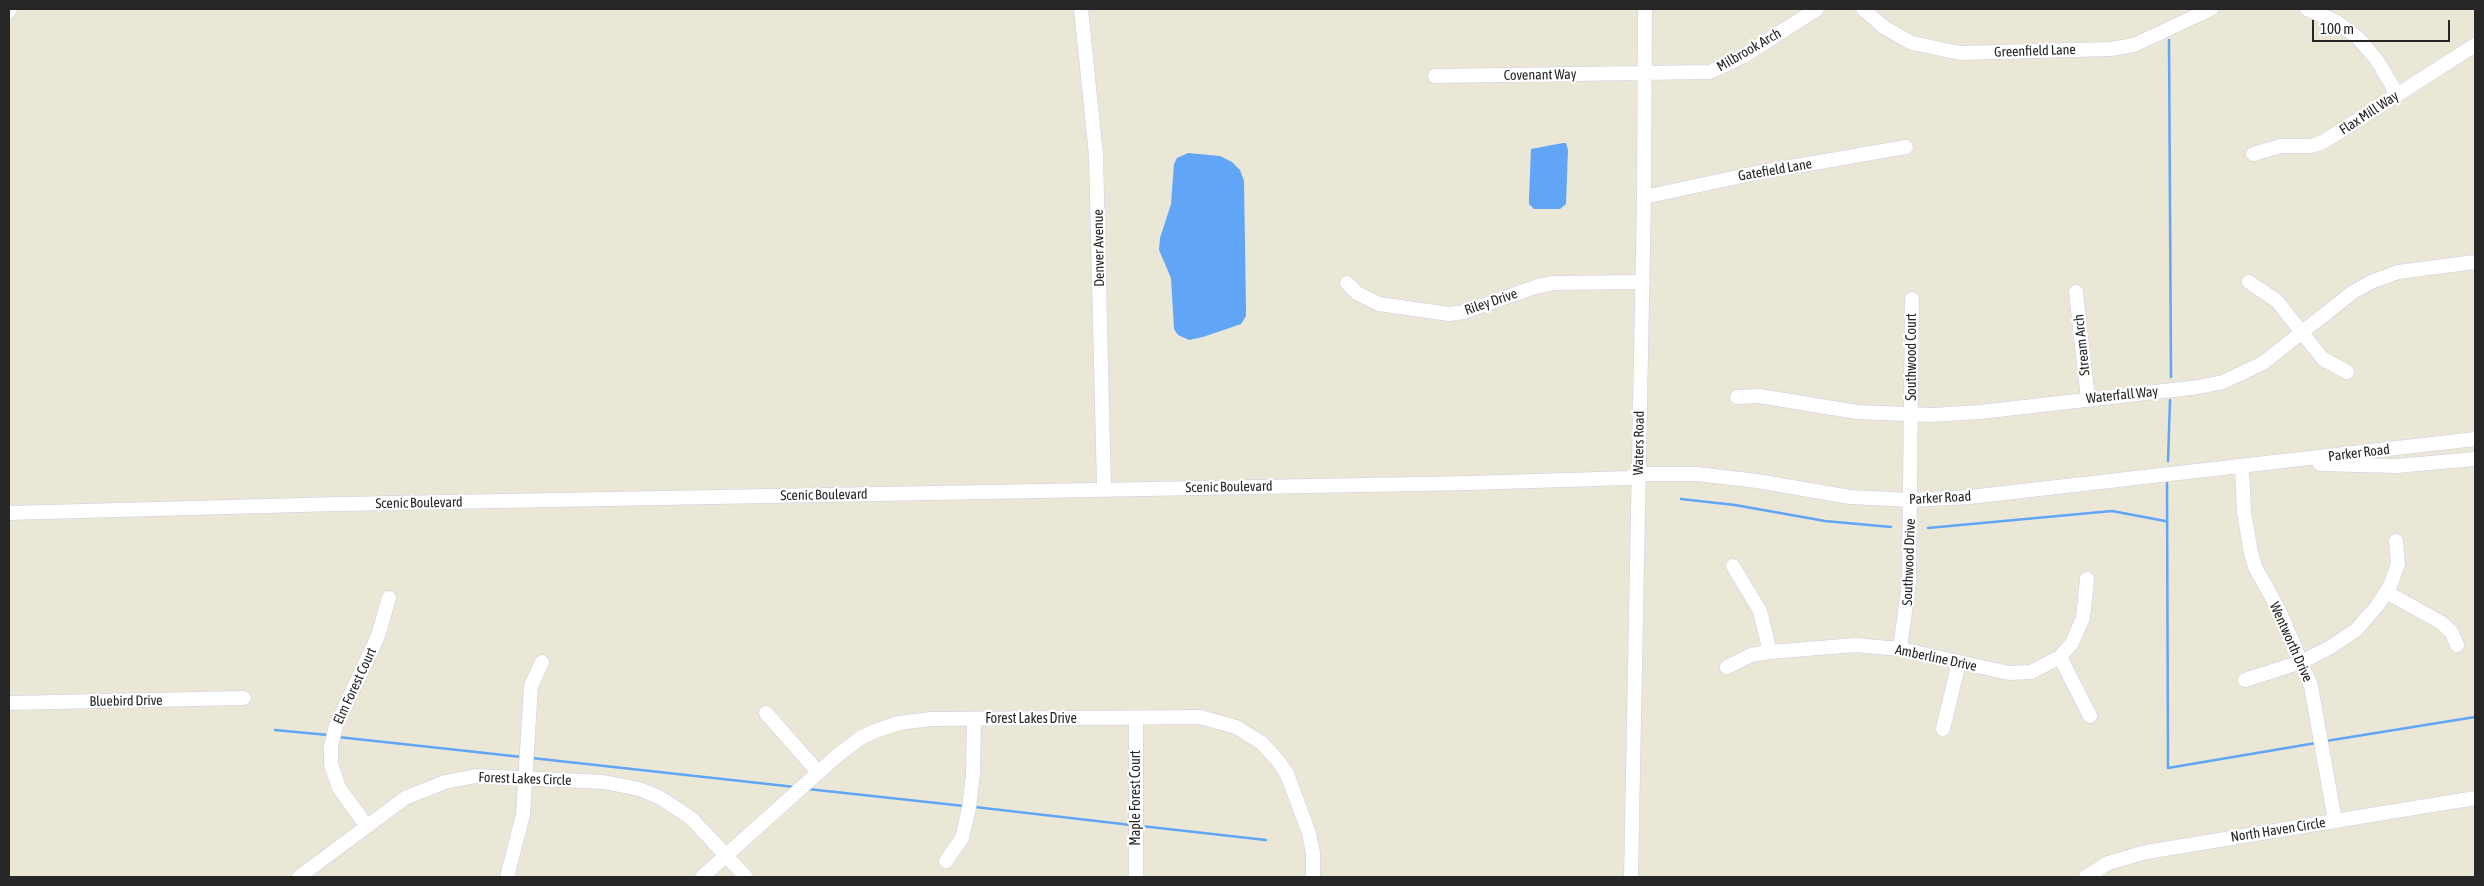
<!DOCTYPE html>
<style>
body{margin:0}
#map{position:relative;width:2484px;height:886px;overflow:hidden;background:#ebe7d6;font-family:"Asap Condensed",sans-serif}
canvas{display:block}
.frame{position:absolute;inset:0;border:10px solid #262626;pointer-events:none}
.scale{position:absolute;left:2312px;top:20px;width:138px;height:22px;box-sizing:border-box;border:2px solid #262626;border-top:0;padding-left:6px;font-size:15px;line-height:18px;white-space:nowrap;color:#262626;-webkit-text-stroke:4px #fff;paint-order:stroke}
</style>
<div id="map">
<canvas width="2484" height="886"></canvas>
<div class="frame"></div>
<div class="scale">100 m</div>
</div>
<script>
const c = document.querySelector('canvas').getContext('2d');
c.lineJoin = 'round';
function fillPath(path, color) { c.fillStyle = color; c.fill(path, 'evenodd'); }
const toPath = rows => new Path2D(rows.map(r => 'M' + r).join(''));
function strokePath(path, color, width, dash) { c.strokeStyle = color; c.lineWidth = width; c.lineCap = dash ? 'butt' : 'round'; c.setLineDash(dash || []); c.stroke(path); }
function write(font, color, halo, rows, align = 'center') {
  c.font = font + ' "Asap Condensed",sans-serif'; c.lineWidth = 4.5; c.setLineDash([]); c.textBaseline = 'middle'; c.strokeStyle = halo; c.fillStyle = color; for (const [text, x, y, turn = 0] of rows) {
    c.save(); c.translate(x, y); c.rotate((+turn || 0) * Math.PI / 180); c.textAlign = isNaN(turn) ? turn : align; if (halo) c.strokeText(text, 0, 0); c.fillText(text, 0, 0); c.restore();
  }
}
fillPath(toPath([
 [1563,143,1566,143,1568,150,1566,204,1560,209,1534,209,1529,204,1529,199,1531,149],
 [1188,153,1220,156,1232,162,1240,170,1244,181,1246,310,1246,316,1241,324,1203,337,1189,340,1178,335,1174,329,1171,278,1159,250,1160,238,1171,204,1174,164,1177,158]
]), '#60a5f6');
strokePath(toPath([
 [2169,40,2171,377],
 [2168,461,2170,400],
 [2167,483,2168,768,2316,743],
 [1681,499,1735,505,1825,521,1891,527],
 [1928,528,2112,511,2165,521],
 [275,730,328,735],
 [338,737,522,757],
 [2326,741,2475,717],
 [532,758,795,787],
 [808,789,964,806],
 [975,807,1131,825],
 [1141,826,1266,840]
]), '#60a5f6', 2.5);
const minor = toPath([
 [1081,9,1096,155,1104,489],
 [1863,9,1885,28,1912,43,1960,53,2111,49,2134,45,2211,9],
 [2307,9,2337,22,2358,38,2377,60,2397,94],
 [9,11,10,9],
 [1435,76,1710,72,1742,57,1817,9],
 [2253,154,2281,146,2311,146,2323,142,2475,45],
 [1644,197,1756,173,1906,147],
 [2249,282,2277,301,2323,359,2347,372],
 [1347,283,1357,293,1379,304,1449,314,1464,312,1538,286,1554,283,1643,282],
 [2076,292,2088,399],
 [1737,397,1759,396,1857,412,1931,415,1980,412,2199,387,2223,382,2263,363,2353,292,2371,282,2398,272,2475,262],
 [2320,464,2396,466,2475,459],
 [2242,467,2244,512,2251,553,2255,567,2280,612,2311,686,2335,821],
 [9,513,338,504,1471,483,1629,478,1638,474,1697,474,1757,481,1850,497,1911,500,1970,497,2475,439],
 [1733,566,1760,611,1770,652],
 [2386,592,2442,623,2452,633,2457,645],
 [1900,649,1909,582,1912,299],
 [2060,657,2090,716],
 [1727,667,1751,655,1770,652,1855,645,1900,649,2009,673,2031,672,2060,657,2072,643,2083,618,2087,579],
 [2245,680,2301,662,2329,648,2356,630,2377,606,2390,586,2398,564,2396,541],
 [9,703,244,698],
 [766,713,818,772],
 [1136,718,1136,877],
 [1943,729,1959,662],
 [366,825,339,788,331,764,331,746,336,726,378,636,389,598],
 [946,861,962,838,969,808,973,774,974,719],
 [299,877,405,798,445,782,476,776,604,782,639,789,659,797,691,818,746,877],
 [507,877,523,815,531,686,542,662],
 [702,877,839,754,862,737,878,730,899,723,931,719,1200,717,1236,727,1262,743,1279,762,1287,774,1309,833,1313,853,1313,877],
 [1631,877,1644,197,1645,9],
 [2086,877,2108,863,2146,852,2475,798]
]);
strokePath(minor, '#cdcbe1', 15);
strokePath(minor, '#fff', 14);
write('14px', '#262626', '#fff', [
 ["Milbrook Arch",1749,50,-30],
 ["Greenfield Lane",2035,51,-2],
 ["Covenant Way",1540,75,-1],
 ["Flax Mill Way",2369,113,-33],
 ["Gatefield Lane",1775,170,-10],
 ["Denver Avenue",1099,248,-91],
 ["Riley Drive",1491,302,-19],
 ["Stream Arch",2082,345,-96],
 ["Southwood Court",1912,357,-90],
 ["Waterfall Way",2122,395,-6],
 ["Waters Road",1639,443,-89],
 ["Parker Road",2359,453,-7],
 ["Scenic Boulevard",1229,487,-1],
 ["Scenic Boulevard",824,495,-1],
 ["Parker Road",1940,498,-3],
 ["Scenic Boulevard",419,503,-1],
 ["Southwood Drive",1909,562,-88],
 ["Wentworth Drive",2291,642,66],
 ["Amberline Drive",1936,658,12],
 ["Elm Forest Court",355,686,-65],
 ["Bluebird Drive",126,701,-1],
 ["Forest Lakes Drive",1031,719],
 ["Forest Lakes Circle",525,779,2],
 ["Maple Forest Court",1136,798,-90],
 ["North Haven Circle",2278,830,-9]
]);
</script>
